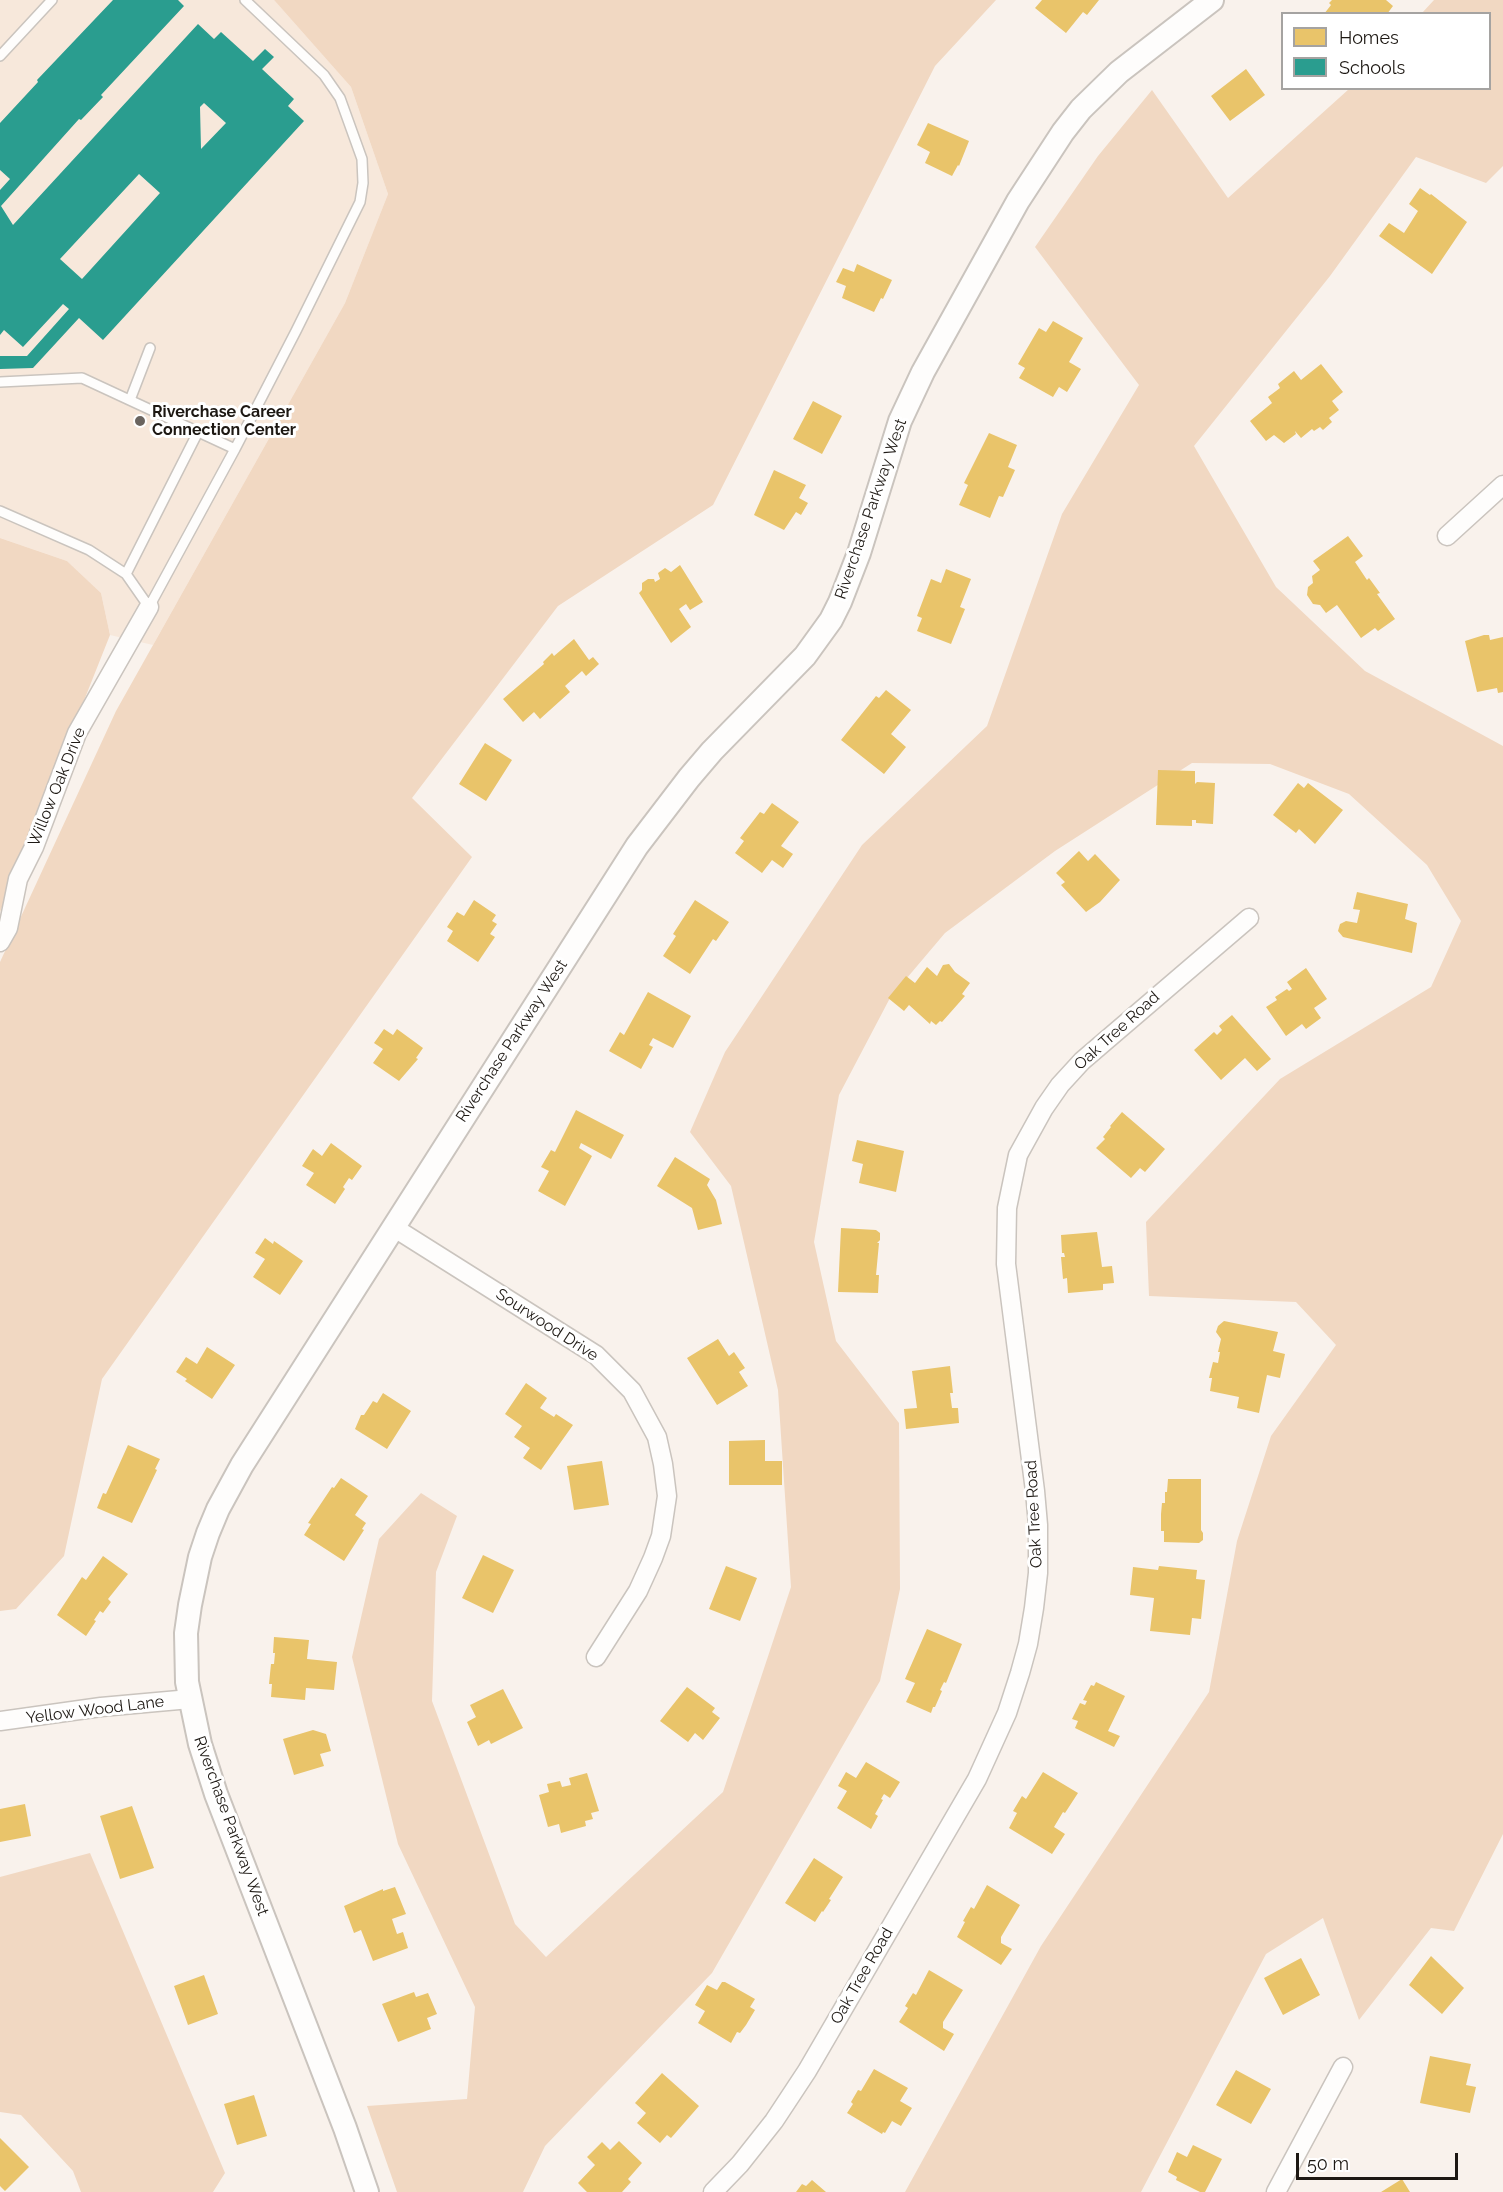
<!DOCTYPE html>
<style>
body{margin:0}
#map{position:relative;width:1503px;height:2192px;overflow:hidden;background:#f9f2ec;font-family:Raleway,sans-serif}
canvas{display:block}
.legend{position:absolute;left:1281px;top:12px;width:210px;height:78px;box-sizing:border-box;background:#fff;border:2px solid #a5a3a1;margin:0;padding:8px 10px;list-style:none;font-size:18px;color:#1d1813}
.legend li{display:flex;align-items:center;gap:12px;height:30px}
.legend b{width:30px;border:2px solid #a5a3a1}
.scale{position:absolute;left:1296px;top:2153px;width:162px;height:27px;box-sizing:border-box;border:3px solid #1d1813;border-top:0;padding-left:8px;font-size:18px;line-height:21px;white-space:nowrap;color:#1d1813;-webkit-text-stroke:4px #fff;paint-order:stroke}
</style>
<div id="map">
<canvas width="1503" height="2192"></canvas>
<ul class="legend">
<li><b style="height:16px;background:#e9c46a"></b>Homes</li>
<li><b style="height:16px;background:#2a9d8f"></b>Schools</li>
</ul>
<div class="scale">50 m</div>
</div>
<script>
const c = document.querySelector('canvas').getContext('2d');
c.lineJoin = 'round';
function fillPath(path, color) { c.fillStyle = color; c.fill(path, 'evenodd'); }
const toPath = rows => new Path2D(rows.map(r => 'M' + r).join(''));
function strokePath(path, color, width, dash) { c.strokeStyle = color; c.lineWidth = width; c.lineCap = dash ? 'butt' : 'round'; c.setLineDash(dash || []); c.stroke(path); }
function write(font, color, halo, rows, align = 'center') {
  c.font = font + ' Raleway,sans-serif'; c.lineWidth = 6; c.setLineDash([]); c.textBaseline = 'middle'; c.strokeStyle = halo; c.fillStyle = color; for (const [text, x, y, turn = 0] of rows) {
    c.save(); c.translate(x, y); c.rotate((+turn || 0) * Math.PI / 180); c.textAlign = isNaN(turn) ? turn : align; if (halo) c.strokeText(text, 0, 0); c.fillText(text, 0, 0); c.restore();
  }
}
fillPath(toPath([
 [0,0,274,0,351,87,388,194,345,303,153,645,110,635,101,593,67,561,0,538]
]), '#f7e8db');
fillPath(toPath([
 [274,0,996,0,935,66,713,505,558,606,412,798,472,857,102,1379,64,1556,16,1609,0,1611,0,962,116,711,345,303,388,194,351,87],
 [1434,0,1503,0,1503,166,1486,183,1416,157,1330,276,1194,446,1276,587,1365,671,1503,746,1503,1834,1454,1931,1431,1928,1359,2020,1323,1918,1266,1954,1141,2192,905,2192,1041,1946,1209,1692,1237,1541,1271,1436,1336,1345,1296,1302,1149,1296,1146,1222,1280,1079,1431,987,1461,921,1427,865,1349,794,1270,764,1192,763,1055,851,945,933,890,998,839,1095,814,1242,836,1341,899,1423,900,1589,880,1681,712,1973,545,2146,523,2192,397,2192,367,2106,467,2099,475,2007,398,1844,352,1657,379,1539,421,1493,457,1516,436,1572,432,1701,515,1924,546,1957,723,1792,791,1587,778,1390,731,1186,690,1132,725,1052,862,845,987,726,1062,514,1139,385,1035,247,1098,156,1152,90,1228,198,1349,89,1490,88,1490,14,1422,13],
 [0,538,67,561,101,593,110,635,0,912],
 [90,1853,225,2173,213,2192,81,2192,73,2171,21,2115,0,2112,0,1877]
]), '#f1d8c2');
fillPath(toPath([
 [1042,0,1099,0,1087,15,1083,12,1066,33,1035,8],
 [1332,0,1386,0,1393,6,1387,14,1324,14,1331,5,1329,3],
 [1246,69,1265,95,1230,121,1211,96],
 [928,123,969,141,959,166,958,165,952,176,925,163,930,152,917,145],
 [1420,188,1430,195,1431,194,1467,222,1432,274,1379,236,1389,223,1404,233,1418,211,1409,204],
 [857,264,892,280,883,299,881,298,874,312,842,298,846,286,836,282,843,268,854,272],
 [1053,321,1083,338,1069,362,1081,369,1067,392,1059,387,1053,397,1019,378,1025,368,1018,364,1039,328,1046,332],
 [1321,364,1343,392,1332,401,1339,410,1329,418,1332,422,1323,430,1320,427,1314,431,1312,429,1301,438,1295,431,1296,434,1284,443,1274,435,1266,441,1250,421,1272,403,1268,397,1280,388,1278,384,1294,371,1301,380],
 [813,401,842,416,822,454,793,439],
 [989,433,1017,445,1008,467,1015,470,1003,497,999,496,990,518,959,505,968,485,964,483],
 [774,470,806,485,799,498,808,503,801,515,796,512,784,530,754,515],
 [1348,536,1363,556,1355,562,1367,580,1369,578,1380,593,1377,594,1395,619,1378,631,1375,628,1361,638,1337,605,1326,613,1320,605,1313,604,1307,595,1308,587,1313,583,1312,576,1320,570,1313,561],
 [680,565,703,602,690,610,686,604,679,609,691,627,671,643,639,593,642,590,642,583,648,579,654,579,655,582,660,579,658,573,665,568,671,572],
 [946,569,971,579,960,607,965,609,951,644,917,631,922,618,917,616,931,579,941,583],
 [1484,635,1489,635,1490,640,1503,637,1503,692,1498,693,1497,688,1477,692,1465,641],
 [574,639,589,660,593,657,599,664,586,676,582,671,565,686,570,692,540,719,534,712,523,722,503,699,544,664,543,662,552,653,554,656],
 [886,690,911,710,891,734,906,747,884,774,841,740,876,696,879,698],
 [485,743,512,760,486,801,459,784],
 [1158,770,1195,771,1195,784,1197,782,1215,783,1213,824,1196,823,1196,820,1192,820,1192,826,1156,825],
 [1298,783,1304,788,1308,783,1343,810,1315,844,1299,829,1296,833,1273,815],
 [772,803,799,822,781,846,793,854,783,868,772,860,762,873,735,853,744,841,740,838,760,812,764,814],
 [1079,851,1088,861,1095,854,1120,880,1100,902,1086,912,1061,885,1065,882,1056,873],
 [1357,892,1408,904,1405,919,1417,923,1412,953,1343,937,1338,931,1340,924,1346,921,1357,923,1360,910,1353,909],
 [474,900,496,915,492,921,497,924,490,934,495,937,478,962,447,941,453,931,447,927,457,912,464,916],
 [695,900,729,922,716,941,713,939,690,974,663,956,676,936,673,934],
 [949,964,955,972,970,983,962,994,965,996,942,1022,940,1021,936,1025,931,1021,930,1024,909,1005,904,1011,888,998,906,976,915,983,927,967,937,976,943,965],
 [1306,968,1327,999,1314,1008,1321,1018,1306,1029,1302,1024,1286,1036,1266,1007,1277,1000,1275,997,1287,989,1289,991,1292,989,1287,982],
 [648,992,691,1016,673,1048,653,1038,649,1045,653,1047,641,1069,609,1051,620,1032,624,1035],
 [1232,1015,1271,1059,1257,1071,1245,1058,1221,1080,1194,1050,1214,1032,1217,1035,1222,1030,1219,1026],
 [384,1029,393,1035,397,1029,423,1048,416,1058,418,1059,399,1081,373,1063,383,1049,374,1043],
 [576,1110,624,1135,611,1159,581,1143,579,1148,592,1156,565,1206,538,1191,549,1171,541,1167,551,1150,555,1152],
 [1122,1112,1165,1149,1145,1172,1140,1168,1131,1178,1096,1148,1105,1139,1103,1137,1111,1127,1110,1126],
 [857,1140,904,1151,896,1192,859,1183,863,1164,852,1161],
 [331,1143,362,1166,352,1180,349,1178,343,1187,345,1189,335,1204,306,1185,314,1173,302,1166,313,1149,322,1156],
 [675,1157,710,1179,707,1185,716,1200,722,1224,698,1230,692,1208,657,1186],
 [841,1228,876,1230,880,1233,880,1240,877,1243,879,1243,876,1275,879,1275,878,1293,838,1292],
 [1097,1232,1102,1267,1112,1266,1114,1283,1103,1284,1103,1290,1068,1293,1067,1278,1063,1279,1061,1257,1065,1257,1064,1253,1062,1253,1061,1235],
 [265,1238,273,1244,274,1241,303,1261,280,1295,253,1277,265,1259,255,1253],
 [1224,1321,1278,1332,1273,1351,1285,1354,1280,1378,1267,1375,1259,1413,1237,1408,1239,1397,1210,1391,1212,1378,1209,1378,1213,1362,1218,1363,1220,1352,1218,1352,1221,1339,1216,1332,1218,1326],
 [718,1339,729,1356,734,1352,745,1368,739,1372,748,1386,717,1405,687,1358],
 [207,1347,235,1365,212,1399,185,1381,187,1379,176,1372,186,1357,197,1364],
 [950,1366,953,1393,950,1393,952,1408,958,1408,959,1423,906,1429,904,1409,917,1408,912,1371],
 [526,1383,547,1398,540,1408,554,1417,556,1414,573,1425,541,1470,523,1458,530,1448,514,1437,522,1426,505,1414],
 [383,1393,411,1411,387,1449,355,1429,361,1415,364,1415,373,1401,377,1403],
 [765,1440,765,1461,782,1461,782,1485,729,1485,729,1441],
 [128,1445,160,1459,155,1469,157,1470,132,1523,97,1508,103,1493,106,1494],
 [602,1461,609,1505,574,1510,567,1466],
 [341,1478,368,1496,355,1515,366,1523,362,1529,364,1530,344,1561,304,1535,311,1524,308,1523,332,1487,334,1488],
 [1168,1479,1201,1479,1201,1530,1203,1533,1203,1540,1199,1543,1164,1542,1164,1531,1161,1531,1161,1514,1162,1503,1165,1503,1165,1492,1167,1492],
 [483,1555,514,1570,493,1613,462,1598],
 [103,1556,128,1574,108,1599,111,1602,103,1613,100,1611,94,1620,96,1621,86,1636,57,1615,82,1577,86,1580],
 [726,1566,757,1578,740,1621,709,1609],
 [1159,1566,1197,1570,1196,1579,1205,1580,1201,1619,1192,1618,1190,1635,1150,1631,1154,1598,1130,1595,1133,1567,1158,1570],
 [927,1629,962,1644,946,1683,944,1682,940,1690,942,1691,935,1707,933,1707,931,1713,906,1702,915,1683,905,1679],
 [274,1637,309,1640,307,1659,337,1662,334,1690,306,1688,305,1700,271,1697,272,1684,269,1684,271,1664,274,1664,275,1653,273,1653],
 [1096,1682,1125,1696,1108,1731,1120,1736,1114,1747,1075,1728,1078,1721,1072,1719,1080,1703,1085,1705,1087,1701,1083,1700,1091,1685,1094,1686],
 [687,1687,715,1708,712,1712,720,1718,703,1740,695,1733,688,1742,660,1721],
 [503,1689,523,1728,491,1744,489,1740,478,1746,467,1722,476,1717,470,1705],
 [313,1730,326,1734,331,1751,320,1754,324,1766,294,1775,283,1739],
 [866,1762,900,1782,890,1798,884,1794,881,1799,883,1800,875,1814,878,1816,871,1829,837,1808,847,1791,838,1786,846,1772,856,1778],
 [1043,1772,1078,1793,1065,1813,1063,1812,1054,1827,1065,1834,1052,1854,1009,1828,1017,1813,1013,1811,1022,1796,1026,1799],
 [587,1773,599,1811,591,1813,593,1819,585,1821,586,1826,561,1833,559,1824,548,1827,539,1795,549,1792,547,1784,560,1781,562,1787,571,1785,569,1778],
 [25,1804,31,1836,0,1842,0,1809],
 [132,1806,154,1868,120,1879,100,1816],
 [814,1858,843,1877,829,1899,831,1900,823,1912,822,1911,815,1922,785,1903],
 [987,1885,1020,1905,1001,1937,1001,1943,1012,1949,1001,1965,957,1937,965,1922,963,1921,971,1907,974,1909],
 [395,1887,406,1914,392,1919,397,1934,403,1932,408,1948,373,1961,361,1930,354,1933,344,1906,383,1889,383,1891],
 [1431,1956,1464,1988,1442,2014,1409,1985],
 [1301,1958,1320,1995,1283,2015,1264,1978],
 [929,1970,963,1990,943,2022,943,2028,954,2034,944,2051,899,2022,908,2008,905,2006,913,1993,916,1995],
 [204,1975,218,2014,188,2025,174,1986],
 [722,1982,725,1982,755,1999,750,2007,755,2010,746,2025,740,2033,737,2032,731,2043,698,2023,705,2011,695,2005,707,1985,717,1990],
 [414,1992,416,1997,428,1993,437,2014,427,2018,431,2029,398,2042,382,2004],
 [1430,2056,1471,2064,1466,2085,1476,2087,1470,2113,1420,2103],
 [874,2069,908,2088,900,2101,912,2108,901,2126,892,2121,885,2133,883,2132,882,2134,847,2113,853,2104,851,2102,858,2090,861,2091],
 [1236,2070,1271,2089,1251,2124,1216,2105],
 [662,2073,699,2106,671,2138,667,2135,660,2143,637,2123,646,2113,635,2103],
 [254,2095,267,2136,237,2145,224,2104],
 [0,2138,29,2167,5,2191,0,2186],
 [619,2141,642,2163,628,2179,631,2182,622,2192,587,2192,578,2183,595,2165,587,2157,602,2142,610,2150],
 [1193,2145,1222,2159,1205,2192,1200,2192,1176,2180,1177,2177,1168,2172,1177,2152,1187,2157],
 [1402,2179,1410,2192,1381,2192],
 [812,2180,826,2192,796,2192,802,2184,806,2186]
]), '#e9c46a');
fillPath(toPath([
 [113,0,178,0,184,6,101,95,103,97,81,120,79,119,1,206,13,225,198,24,214,39,221,32,253,61,265,49,274,57,262,69,294,99,288,106,304,121,103,340,79,318,33,368,0,369,0,356,27,356,69,309,63,304,23,347,4,330,0,335,0,190,10,179,0,170,0,123,38,82,37,80],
 [204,103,226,123,201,149,200,107],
 [139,174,160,193,82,279,60,259]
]), '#2a9d8f');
const service = toPath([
 [0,56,52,0],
 [0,382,82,378,235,449,149,607,126,574,89,550,0,511],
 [130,400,150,348],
 [235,449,296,331,360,202,363,183,362,159,340,98,324,75,245,0],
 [126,574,198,432]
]);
const minor = toPath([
 [1447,536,1503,485],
 [0,942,8,928,18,879,34,847,77,733,149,607],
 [393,1227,596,1355,632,1391,657,1437,663,1464,667,1496,661,1536,653,1558,638,1591,596,1657],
 [0,1721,101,1707,190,1699],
 [713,2192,740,2164,774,2121,807,2071,977,1779,1007,1713,1020,1673,1028,1644,1034,1608,1038,1573,1038,1525,1035,1491,1006,1264,1007,1208,1018,1155,1044,1108,1060,1085,1082,1061,1249,918],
 [1276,2192,1343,2067]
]);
const tertiary = toPath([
 [367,2192,345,2128,216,1794,200,1744,187,1682,186,1633,190,1605,200,1557,208,1533,218,1509,242,1465,637,846,689,778,712,751,805,656,831,620,840,602,859,553,900,421,923,372,1018,201,1063,132,1081,109,1119,72,1212,0]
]);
strokePath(service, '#cac4be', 12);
strokePath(minor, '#cac4be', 21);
strokePath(tertiary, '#cac4be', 26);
strokePath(service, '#fefdfc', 9);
strokePath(minor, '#fefdfc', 18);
strokePath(tertiary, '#fefdfc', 22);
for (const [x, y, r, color] of [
 [140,421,6,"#6a645f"]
]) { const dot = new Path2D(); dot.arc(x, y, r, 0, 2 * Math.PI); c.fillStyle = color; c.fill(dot); strokePath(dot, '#fff', 2); }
write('bold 16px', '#1d1813', '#fff', [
 ["Riverchase Career",152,412],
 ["Connection Center",152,430]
], 'left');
write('16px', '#1d1813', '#fff', [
 ["Riverchase Parkway West",871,509,-71],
 ["Willow Oak Drive",57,787,-68],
 ["Oak Tree Road",1117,1031,-42],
 ["Riverchase Parkway West",512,1041,-57],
 ["Sourwood Drive",547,1325,33],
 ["Oak Tree Road",1034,1514,-93],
 ["Yellow Wood Lane",95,1710,-7],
 ["Riverchase Parkway West",231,1826,70],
 ["Oak Tree Road",862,1976,-60]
]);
</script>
